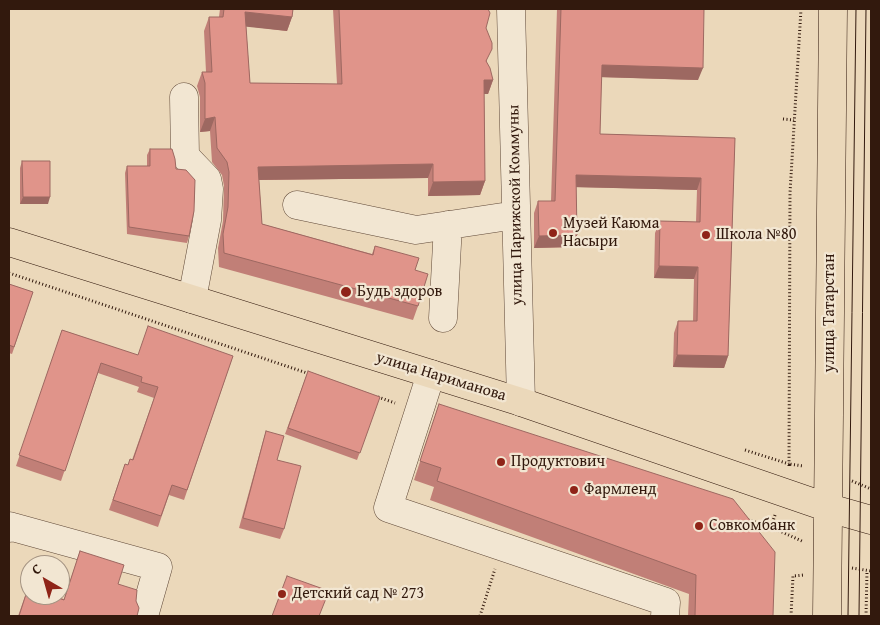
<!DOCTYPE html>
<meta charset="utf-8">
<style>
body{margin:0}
#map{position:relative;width:880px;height:625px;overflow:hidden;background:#ebd8ba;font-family:"Gentium Book Plus",serif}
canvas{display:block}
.frame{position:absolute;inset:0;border:10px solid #32190d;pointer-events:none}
.north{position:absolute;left:20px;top:555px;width:50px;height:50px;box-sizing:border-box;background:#f2e6d2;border:1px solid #a59483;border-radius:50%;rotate:322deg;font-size:14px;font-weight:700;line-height:20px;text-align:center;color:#32190d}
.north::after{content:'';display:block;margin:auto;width:18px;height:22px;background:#8f2418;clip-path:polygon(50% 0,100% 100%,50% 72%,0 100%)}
</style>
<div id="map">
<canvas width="880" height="625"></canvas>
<div class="frame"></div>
<div class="north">С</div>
</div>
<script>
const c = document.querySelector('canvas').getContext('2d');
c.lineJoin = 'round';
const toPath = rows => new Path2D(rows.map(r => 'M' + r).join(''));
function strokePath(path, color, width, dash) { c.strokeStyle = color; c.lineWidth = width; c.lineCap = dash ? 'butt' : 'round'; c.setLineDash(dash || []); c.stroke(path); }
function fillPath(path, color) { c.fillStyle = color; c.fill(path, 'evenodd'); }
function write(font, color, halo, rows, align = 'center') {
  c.font = font + ' "Gentium Book Plus",serif'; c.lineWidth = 4.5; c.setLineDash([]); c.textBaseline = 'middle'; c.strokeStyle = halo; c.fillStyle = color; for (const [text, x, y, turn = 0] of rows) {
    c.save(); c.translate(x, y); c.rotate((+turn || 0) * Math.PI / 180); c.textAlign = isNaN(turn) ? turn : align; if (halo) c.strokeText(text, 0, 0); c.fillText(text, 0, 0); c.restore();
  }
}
const minor = toPath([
 [511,9,521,402],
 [184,97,185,156,207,179,209,189,207,220,192,299],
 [297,205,416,230,516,215],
 [443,318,448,225],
 [431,374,388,508,666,602,665,616],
 [9,528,9,526,158,567,144,616]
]);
const major = toPath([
 [9,242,521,402,829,508,871,520],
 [827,616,833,9]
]);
strokePath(minor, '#604938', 29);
strokePath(major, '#32190d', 29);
strokePath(toPath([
 [783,119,794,120],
 [9,273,310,374],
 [378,397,395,403],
 [745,450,789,464,790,193,801,9],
 [789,466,789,464,803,466],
 [852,481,871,489],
 [775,515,771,527,804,542],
 [748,520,771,527],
 [852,568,871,571],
 [480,616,495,569],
 [791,616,793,576,804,575],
 [866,616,867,571]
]), '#32190d', 3, [1, 2.5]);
strokePath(minor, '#f2e6d2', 28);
strokePath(major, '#ebd8ba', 28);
strokePath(toPath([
 [848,616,856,9],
 [859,616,866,9]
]), '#32190d', 1);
fillPath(toPath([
 [220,9,293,9,292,17,287,31,246,26,250,83,337,84,333,9,488,9,486,28,487,63,493,80,488,94,484,94,485,181,480,195,428,196,428,178,259,180,262,224,372,254,375,246,415,270,418,306,413,320,219,267,218,248,223,221,224,186,222,175,212,162,210,131,200,132,200,97,197,86,202,72,206,72,204,31,209,17,219,17],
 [557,9,704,9,698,80,601,77,600,134,735,138,728,356,724,368,673,367,674,333,678,321,693,321,694,279,654,278,655,233,660,221,696,222,697,190,576,187,577,235,573,247,534,248,534,213,538,201,551,201],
 [150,149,176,169,189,236,187,243,127,234,125,173,127,166,147,166,147,155],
 [22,161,48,204,20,204,20,168],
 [9,284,33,292,12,354,9,353],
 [62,330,137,355,233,356,184,500,169,495,158,527,109,510,125,464,128,465,132,460,154,398,137,392,139,387,98,373,61,481,16,466],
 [308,371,380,397,357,460,285,434],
 [439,404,773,616,688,616,689,594,430,500,434,487,414,480],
 [266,431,277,460,284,529,280,539,239,528,263,441],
 [80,551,136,601,137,616,18,616,28,588,64,599]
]), '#c17f77');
fillPath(toPath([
 [245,12,292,17,287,31,240,26],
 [602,65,703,68,698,80,597,77],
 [484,80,493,80,488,94,479,94],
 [215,117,210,131,200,132,205,119],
 [433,164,428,178,253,180,258,167],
 [576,175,701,178,697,190,571,187],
 [485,181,480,195,428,196,433,182],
 [23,197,50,197,48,204,20,204],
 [577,235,573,247,534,248,539,236],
 [659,266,698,267,694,279,654,278],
 [677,355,728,356,724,368,673,367]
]), '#9d6861');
const building = toPath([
 [224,9,293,9,292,17,245,12,250,83,342,84,339,9,488,9,490,13,486,28,492,43,492,49,486,61,490,68,493,80,484,80,485,181,433,182,433,164,258,167,262,224,373,255,375,246,419,258,415,270,428,274,418,306,224,253,223,234,228,207,229,172,227,162,217,148,215,117,205,119,205,83,202,72,212,72,209,17,223,17,224,9],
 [561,9,704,9,703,68,602,65,600,134,735,138,728,356,677,355,678,321,697,321,698,267,659,266,660,221,700,222,701,178,576,175,577,235,539,236,538,201,555,201,561,9],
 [150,149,172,149,175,159,176,169,186,170,195,180,194,211,189,236,129,227,127,166,150,166,150,149],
 [22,161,50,161,50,197,23,197,22,161],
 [9,284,33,292,14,347,9,345,9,284],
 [148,326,233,356,187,490,172,485,161,516,113,500,125,464,128,465,130,459,133,460,158,387,141,382,142,377,101,363,65,471,19,455,62,330,138,355,148,326],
 [308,371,380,397,360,453,288,428,308,371],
 [439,404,733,499,775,552,773,616,695,616,696,575,437,481,441,468,420,461,439,404],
 [266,431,284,436,277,460,301,466,284,529,243,518,266,431],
 [80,551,124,565,118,584,137,590,136,601,139,608,137,616,19,616,28,588,30,589,30,595,50,595,64,600,80,551],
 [287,576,329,591,319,616,272,616,287,576]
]);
fillPath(building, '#e0948a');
strokePath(building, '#9d6861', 1);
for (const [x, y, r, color] of [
 [553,233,5,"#8f2418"],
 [706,235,5,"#8f2418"],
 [346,292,6,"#8f2418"],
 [501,462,5,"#8f2418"],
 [574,490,5,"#8f2418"],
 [699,526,5,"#8f2418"],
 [282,594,5,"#8f2418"]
]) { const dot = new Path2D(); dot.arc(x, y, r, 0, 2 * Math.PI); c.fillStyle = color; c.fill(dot); strokePath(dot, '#f2e6d2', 2); }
write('16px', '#32190d', '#f2e6d2', [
 ["улица Парижской Коммуны",516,205,-91],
 ["улица Татарстан",830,313,-90],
 ["улица Нариманова",441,377,17]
]);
write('16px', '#32190d', '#f2e6d2', [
 ["Музей Каюма",563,224],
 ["Насыри",563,242],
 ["Школа №80",716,235],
 ["Будь здоров",357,292],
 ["Продуктович",511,462],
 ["Фармленд",584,490],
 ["Совкомбанк",709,526],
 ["Детский сад № 273",292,594]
], 'left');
</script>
